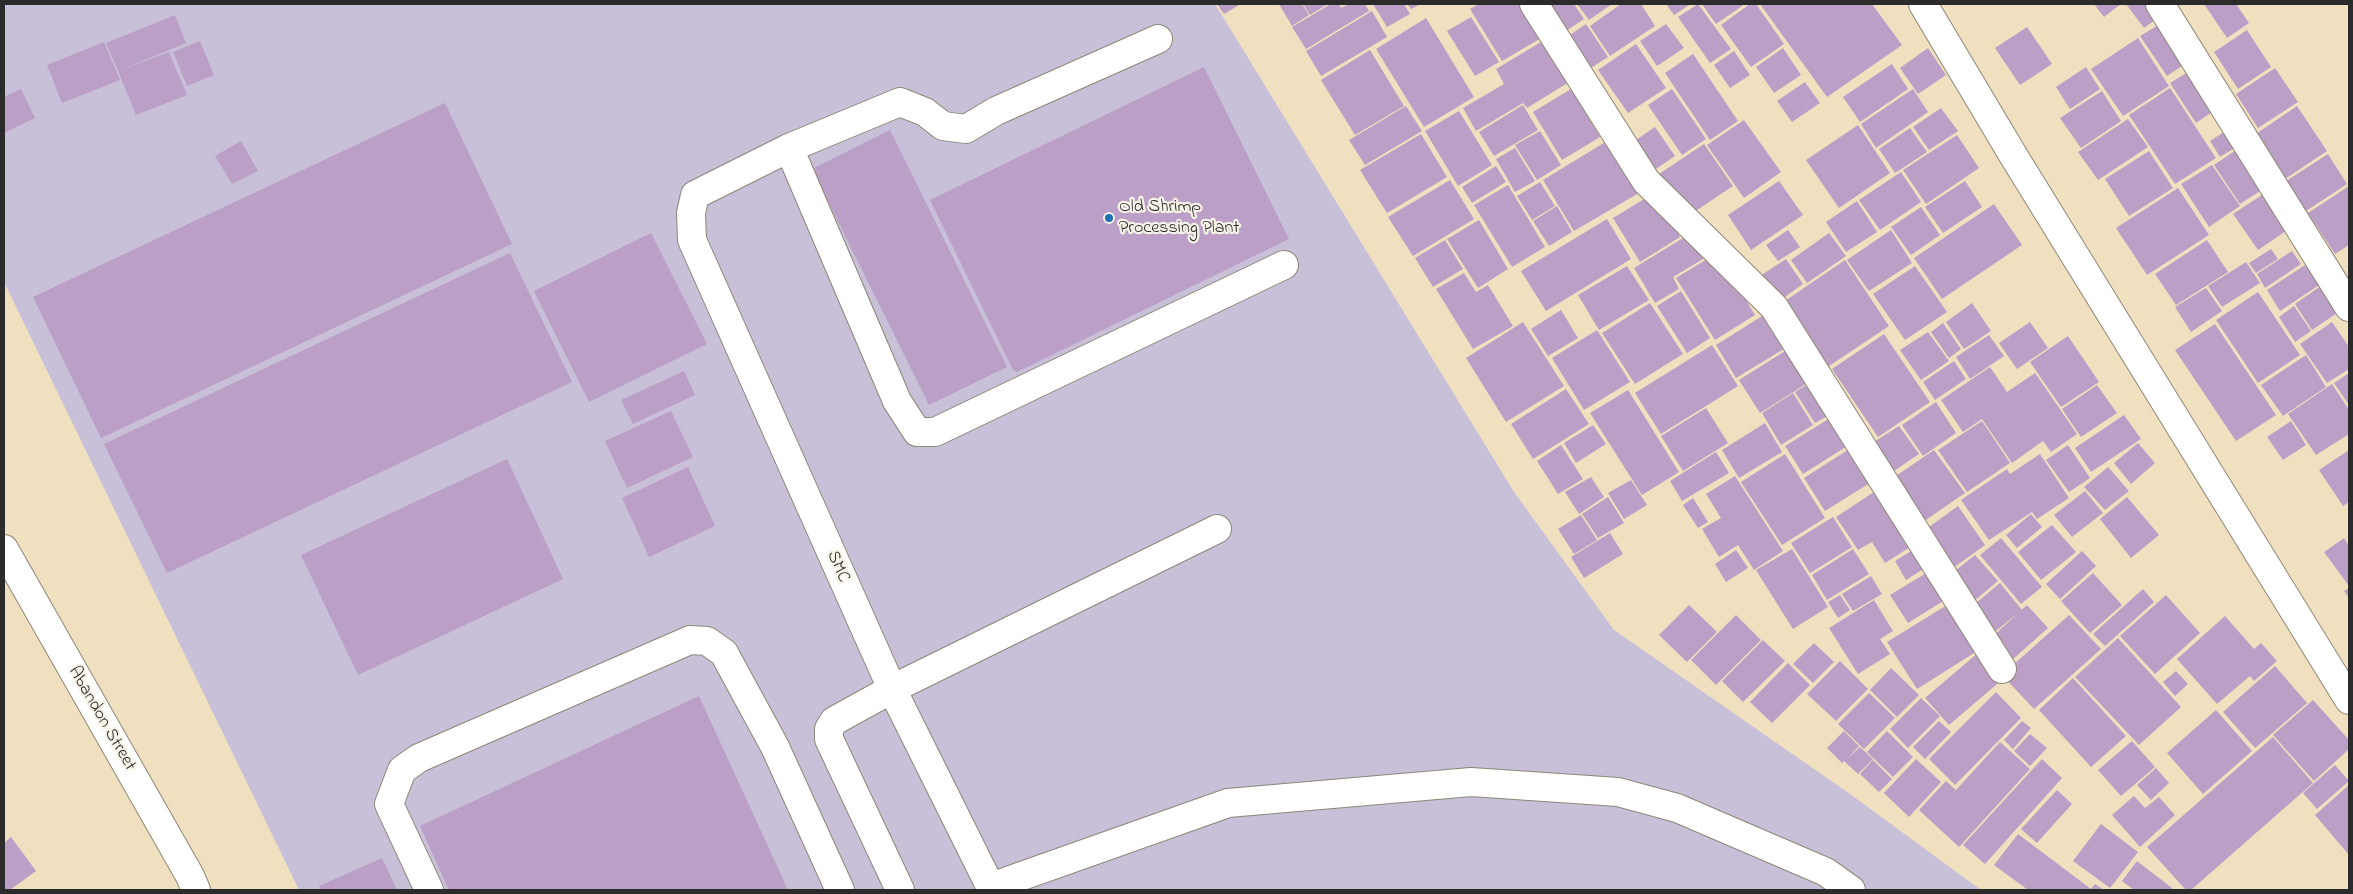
<!DOCTYPE html>
<style>
body{margin:0}
#map{position:relative;width:2353px;height:894px;overflow:hidden;background:#f0e0c0;font-family:"Indie Flower",sans-serif}
canvas{display:block}
.frame{position:absolute;inset:0;border:5px solid #2b2b2b;pointer-events:none}
</style>
<div id="map">
<canvas width="2353" height="894"></canvas>
<div class="frame"></div>
</div>
<script>
const c = document.querySelector('canvas').getContext('2d');
c.lineJoin = 'round';
function fillPath(path, color) { c.fillStyle = color; c.fill(path, 'evenodd'); }
const toPath = rows => new Path2D(rows.map(r => 'M' + r).join(''));
function strokePath(path, color, width, dash) { c.strokeStyle = color; c.lineWidth = width; c.lineCap = dash ? 'butt' : 'round'; c.setLineDash(dash || []); c.stroke(path); }
function write(font, color, halo, rows, align = 'center') {
  c.font = font + ' "Indie Flower",sans-serif'; c.lineWidth = 4.5; c.setLineDash([]); c.textBaseline = 'middle'; c.strokeStyle = halo; c.fillStyle = color; for (const [text, x, y, turn = 0] of rows) {
    c.save(); c.translate(x, y); c.rotate((+turn || 0) * Math.PI / 180); c.textAlign = isNaN(turn) ? turn : align; if (halo) c.strokeText(text, 0, 0); c.fillText(text, 0, 0); c.restore();
  }
}
fillPath(toPath([
 [4,4,1215,4,1514,492,1614,630,1850,794,1981,890,299,890,4,282]
]), '#c8bfd8');
fillPath(toPath([
 [1217,4,1241,4,1224,14],
 [1279,4,1302,4,1309,15,1292,26],
 [1303,4,1328,4,1310,15],
 [1331,4,1339,4,1341,8,1349,4,1365,4,1369,11,1306,49,1292,27],
 [1373,4,1404,4,1410,14,1387,27],
 [1407,4,1421,4,1411,9],
 [1479,4,1523,4,1543,37,1502,61,1470,9],
 [1539,4,1574,4,1584,19,1560,35],
 [1577,4,1612,4,1589,20],
 [1621,4,1641,4,1655,26,1610,56,1590,26],
 [1666,4,1691,4,1674,15],
 [1698,4,1731,49,1710,63,1678,17],
 [1702,4,1745,4,1716,24],
 [1750,4,1756,4,1784,44,1751,67,1721,25],
 [1760,4,1872,4,1902,45,1827,97],
 [2094,4,2121,4,2104,17],
 [2126,4,2155,4,2163,14,2144,28],
 [2204,4,2236,4,2249,23,2227,38],
 [1372,11,1387,37,1321,76,1306,51],
 [175,15,186,43,118,71,106,43],
 [1471,17,1499,62,1475,76,1447,31],
 [1426,18,1474,97,1424,127,1376,49],
 [2165,21,2191,60,2167,76,2140,36],
 [1586,24,1608,57,1583,73,1561,41],
 [1666,24,1684,48,1657,66,1640,41],
 [2027,27,2052,64,2020,85,1995,48],
 [2247,30,2271,67,2238,89,2214,52],
 [2138,38,2169,86,2123,116,2091,69],
 [1546,39,1571,81,1527,108,1523,103,1476,131,1463,108,1504,84,1496,69],
 [200,41,214,75,187,86,173,52],
 [104,42,120,80,62,103,47,65],
 [1636,44,1666,88,1628,113,1598,70],
 [1783,48,1801,75,1774,93,1756,67],
 [1928,48,1946,75,1918,94,1900,68],
 [1370,50,1404,106,1355,135,1321,80],
 [1734,51,1750,75,1730,88,1714,65],
 [169,52,187,95,136,115,118,71],
 [1693,54,1738,121,1710,140,1665,73],
 [1892,64,1908,89,1860,122,1843,97],
 [1204,67,1289,239,1017,372,1013,370,930,200],
 [2086,67,2100,89,2070,109,2056,87],
 [2275,68,2298,102,2258,128,2236,94],
 [2193,69,2218,108,2196,123,2170,83],
 [1805,82,1820,103,1792,122,1777,101],
 [2170,88,2216,158,2175,184,2129,115],
 [21,89,35,118,4,133,4,97],
 [1571,89,1600,137,1562,160,1533,112],
 [1672,89,1706,139,1682,155,1648,105],
 [1913,89,1928,112,1876,148,1861,124],
 [2102,91,2121,121,2081,148,2060,118],
 [445,103,512,244,101,438,33,297],
 [1523,105,1538,130,1494,156,1479,132],
 [1406,106,1422,131,1365,165,1349,140],
 [2297,106,2327,151,2279,183,2250,138],
 [1941,108,1958,131,1929,150,1913,127],
 [1459,111,1492,165,1458,186,1425,131],
 [2128,119,2148,147,2098,180,2078,152],
 [1744,120,1781,172,1744,198,1707,145],
 [1858,125,1890,173,1839,208,1806,160],
 [1655,127,1675,156,1650,173,1630,144],
 [1910,128,1927,152,1895,173,1879,149],
 [2230,128,2241,144,2220,157,2210,141],
 [890,130,1007,367,929,405,812,169],
 [1540,131,1561,165,1537,180,1515,145],
 [1421,134,1447,177,1387,213,1360,170],
 [1957,135,1979,168,1926,204,1903,170],
 [241,141,258,171,232,184,215,156],
 [1607,141,1639,193,1574,231,1543,180],
 [1704,144,1733,186,1688,216,1659,174],
 [2242,146,2268,186,2240,204,2214,165],
 [1515,148,1535,181,1515,192,1496,159],
 [2149,151,2173,188,2129,216,2105,179],
 [2328,154,2347,184,2300,215,2280,185],
 [2212,165,2240,206,2209,227,2181,184],
 [1496,166,1506,182,1472,203,1462,187],
 [1901,172,1921,202,1880,230,1859,200],
 [1450,180,1474,219,1413,256,1388,217],
 [1779,181,1803,215,1751,250,1728,215],
 [1965,181,1982,207,1943,233,1925,207],
 [1540,182,1555,206,1532,220,1517,196],
 [1508,185,1545,247,1512,267,1474,205],
 [2349,186,2349,245,2335,254,2308,213],
 [2178,188,2209,235,2147,275,2116,228],
 [2271,189,2295,225,2258,250,2233,214],
 [1654,193,1680,237,1640,262,1613,218],
 [1857,201,1877,232,1846,252,1826,222],
 [1994,204,2022,245,1942,299,1914,258],
 [1557,206,1572,232,1549,246,1533,221],
 [1921,207,1940,235,1911,255,1891,227],
 [1607,219,1631,259,1546,311,1521,271],
 [1479,220,1508,269,1478,288,1447,239],
 [1788,230,1800,247,1778,261,1766,245],
 [1891,230,1912,263,1869,291,1847,260],
 [651,233,707,344,589,402,534,291],
 [1829,233,1846,256,1807,283,1791,260],
 [1688,235,1703,259,1673,277,1679,289,1655,303,1634,268],
 [1445,240,1463,269,1433,287,1415,258],
 [2207,240,2228,272,2176,305,2155,274],
 [2271,249,2278,259,2256,273,2249,263],
 [2292,251,2301,264,2265,288,2257,274],
 [510,253,572,382,167,573,104,444],
 [1717,253,1755,315,1715,340,1676,278],
 [1786,259,1803,284,1775,304,1757,278],
 [1845,260,1889,326,1826,368,1782,303],
 [2246,262,2260,283,2222,307,2208,286],
 [2305,265,2319,285,2280,311,2267,290],
 [1627,266,1649,300,1599,330,1578,295],
 [1915,266,1947,312,1905,340,1873,294],
 [1464,273,1476,292,1488,285,1513,326,1473,349,1436,289],
 [2325,283,2343,309,2312,330,2295,304],
 [2206,288,2222,311,2191,332,2175,307],
 [1681,291,1710,338,1687,353,1657,306],
 [2258,292,2300,355,2258,383,2216,320],
 [1650,303,1683,354,1635,384,1602,333],
 [1972,303,1991,331,1964,349,1946,322],
 [2294,306,2311,331,2295,342,2279,317],
 [1561,310,1578,338,1548,356,1531,329],
 [1770,311,1792,344,1736,378,1716,345],
 [1523,322,1564,386,1506,422,1466,358],
 [2030,322,2048,348,2017,369,1999,343],
 [2332,322,2349,347,2349,369,2327,383,2300,344],
 [1943,323,1961,349,1949,358,1931,332],
 [2215,324,2276,415,2236,441,2175,350],
 [1597,330,1630,382,1584,410,1552,358],
 [1928,332,1949,361,1921,380,1900,350],
 [1884,334,1930,402,1878,437,1832,369],
 [1989,335,2004,356,1970,379,1956,357],
 [2068,336,2099,382,2061,407,2030,362],
 [1712,345,1738,386,1661,434,1635,393],
 [1793,346,1814,379,1760,413,1739,380],
 [2306,355,2326,387,2283,416,2261,385],
 [1954,361,1966,379,1935,400,1923,382],
 [1990,367,2007,392,2035,373,2077,434,2051,452,2043,441,2012,463,1982,419,1963,432,1941,400],
 [684,371,695,395,633,424,621,400],
 [2349,373,2349,405,2334,383],
 [1816,379,1836,411,1815,423,1795,392],
 [2332,384,2349,410,2349,434,2316,455,2288,414],
 [2097,385,2117,413,2081,437,2062,409],
 [1566,389,1589,424,1533,459,1511,424],
 [1628,390,1679,472,1642,495,1590,413],
 [1793,393,1813,425,1781,445,1762,413],
 [1936,402,1956,433,1923,456,1902,425],
 [1706,408,1728,443,1683,471,1661,436],
 [671,411,693,457,627,488,605,441],
 [1835,415,1852,443,1803,474,1785,446],
 [2124,415,2141,439,2091,472,2075,448],
 [1982,421,2010,463,1967,492,1938,450],
 [2291,421,2306,445,2283,460,2267,437],
 [1765,423,1782,452,1739,478,1722,450],
 [1593,425,1606,444,1576,463,1564,443],
 [1899,426,1919,454,1894,471,1874,442],
 [2138,443,2155,463,2131,484,2114,463],
 [1857,444,1878,478,1825,511,1804,478],
 [1561,445,1583,479,1558,494,1537,461],
 [2068,445,2090,478,2069,492,2046,460],
 [1934,450,1965,493,1920,524,1890,480],
 [2349,450,2349,502,2343,506,2319,470],
 [1716,452,1729,473,1682,501,1670,481],
 [1785,454,1825,518,1782,545,1741,482],
 [2040,454,2069,498,2037,519,2032,512,1989,540,1961,500,2007,469,2010,474],
 [507,459,563,579,358,675,301,555],
 [688,467,715,526,649,557,622,498],
 [2108,467,2129,491,2105,510,2084,487],
 [1735,476,1783,551,1754,570,1738,545,1719,557,1702,529,1721,518,1706,494],
 [1591,477,1604,497,1579,514,1565,492],
 [1631,480,1647,505,1624,519,1608,493],
 [1880,488,1915,544,1885,563,1872,542,1858,550,1836,517],
 [2085,491,2103,513,2072,537,2054,515],
 [1608,497,1624,523,1598,538,1582,514],
 [2127,497,2159,535,2131,558,2100,519],
 [1693,498,1708,522,1698,528,1683,505],
 [1958,506,1985,545,1949,571,1922,532],
 [2031,514,2042,527,2017,548,2006,535],
 [1581,515,1597,540,1574,554,1558,529],
 [1833,517,1852,547,1810,573,1791,543],
 [2052,525,2076,552,2041,580,2018,552],
 [1610,533,1623,554,1584,578,1571,557],
 [2001,538,2042,587,2021,604,1980,555],
 [2344,538,2349,546,2349,586,2324,552],
 [1916,548,1928,566,1906,580,1895,561],
 [1792,549,1828,607,1793,629,1756,570],
 [1853,549,1869,574,1827,600,1812,575],
 [1736,550,1748,568,1726,582,1715,564],
 [2082,551,2096,566,2060,599,2046,584],
 [1975,555,1998,581,1973,602,1950,575],
 [1931,570,1948,598,1908,623,1890,595],
 [2093,573,2122,605,2090,633,2061,601],
 [1871,576,1882,594,1853,611,1842,594],
 [2000,583,2022,610,1992,634,1970,608],
 [2349,588,2349,598,2344,591],
 [2143,589,2154,602,2105,646,2093,634],
 [1840,595,1850,610,1838,618,1828,602],
 [2166,595,2200,633,2155,674,2120,636],
 [1874,600,1893,631,1880,639,1890,654,1858,674,1829,628],
 [1952,602,1982,648,1917,689,1887,642],
 [1689,605,1717,632,1687,662,1659,635],
 [2027,605,2048,628,2012,660,1992,637],
 [1736,615,1761,640,1716,685,1691,660],
 [2069,615,2101,649,2034,709,2002,675],
 [2225,616,2254,649,2261,643,2277,661,2254,681,2250,676,2217,704,2177,659],
 [2118,638,2181,707,2139,745,2075,677],
 [1763,640,1785,661,1743,702,1722,681],
 [1814,643,1834,662,1813,683,1793,664],
 [1979,652,2003,679,1949,725,1925,698],
 [1840,661,1868,689,1836,721,1807,694],
 [1788,663,1810,685,1772,723,1750,702],
 [2275,666,2307,703,2255,748,2223,712],
 [1891,668,1919,695,1897,717,1870,690],
 [2176,671,2188,684,2175,696,2163,682],
 [2073,678,2126,736,2091,767,2039,710],
 [1996,692,2021,718,1955,785,1929,759],
 [1869,693,1895,718,1864,749,1838,724],
 [699,696,788,890,449,890,420,826],
 [1921,698,1940,716,1908,748,1890,729],
 [2313,700,2349,740,2349,749,2314,781,2273,735],
 [2216,710,2252,751,2203,794,2167,753],
 [1939,721,1951,732,1925,759,1913,747],
 [2022,721,2031,728,2013,749,2004,740],
 [1844,731,1859,746,1847,759,1860,747,1873,759,1858,774,1844,761,1842,763,1827,748],
 [1887,731,1913,757,1893,777,1867,752],
 [2030,734,2047,748,2030,766,2014,751],
 [2273,737,2313,783,2191,890,2186,890,2147,847],
 [2132,741,2155,767,2121,796,2098,770],
 [2000,742,2030,769,1959,847,1919,810,1946,781,1956,790],
 [1916,759,1941,782,1909,817,1884,793],
 [2042,759,2062,778,1985,864,1963,845],
 [1873,760,1892,779,1879,792,1860,774],
 [2335,765,2349,781,2317,809,2303,793],
 [2156,768,2169,783,2151,800,2137,785],
 [2349,785,2349,855,2315,815],
 [2057,790,2072,804,2037,843,2021,829],
 [2134,796,2145,808,2159,797,2175,815,2140,847,2112,815],
 [2101,824,2138,852,2110,888,2073,861],
 [2018,834,2091,889,2095,884,2104,890,2028,890,1994,865],
 [11,837,36,871,10,890,4,890,4,843],
 [382,858,397,890,321,890,319,886],
 [2137,861,2172,888,2171,890,2134,890,2122,881]
]), '#bc9fc7');
const minor = toPath([
 [1534,4,1646,181,1774,307,2002,669],
 [1923,4,2013,155,2349,700],
 [2160,4,2349,307],
 [789,148,897,401,917,432,935,432,1284,265],
 [4,549,190,876,196,890],
 [991,887,1228,803,1471,782,1618,792,1677,808,1826,872,1851,890],
 [429,890,389,804,402,770,419,758,690,640,707,641,724,653,775,747,840,890],
 [900,890,829,739,829,729,834,721,892,689,1217,529],
 [992,890,892,689,692,240,691,213,695,195,789,148,900,102,925,112,943,126,966,129,996,111,1158,39]
]);
strokePath(minor, '#8e8676', 30);
strokePath(minor, '#fff', 28);
for (const [x, y, r, color] of [
 [1109,218,5,"#1f6fb2"]
]) { const dot = new Path2D(); dot.arc(x, y, r, 0, 2 * Math.PI); c.fillStyle = color; c.fill(dot); strokePath(dot, '#f7f3e8', 2); }
write('18px', '#2b2b2b', '#f7f3e8', [
 ["Old Shrimp",1119,208],
 ["Processing Plant",1119,229]
], 'left');
write('18px', '#2b2b2b', '#f7f3e8', [
 ["SMC",837,567,66],
 ["Abandon Street",101,719,60]
]);
</script>
